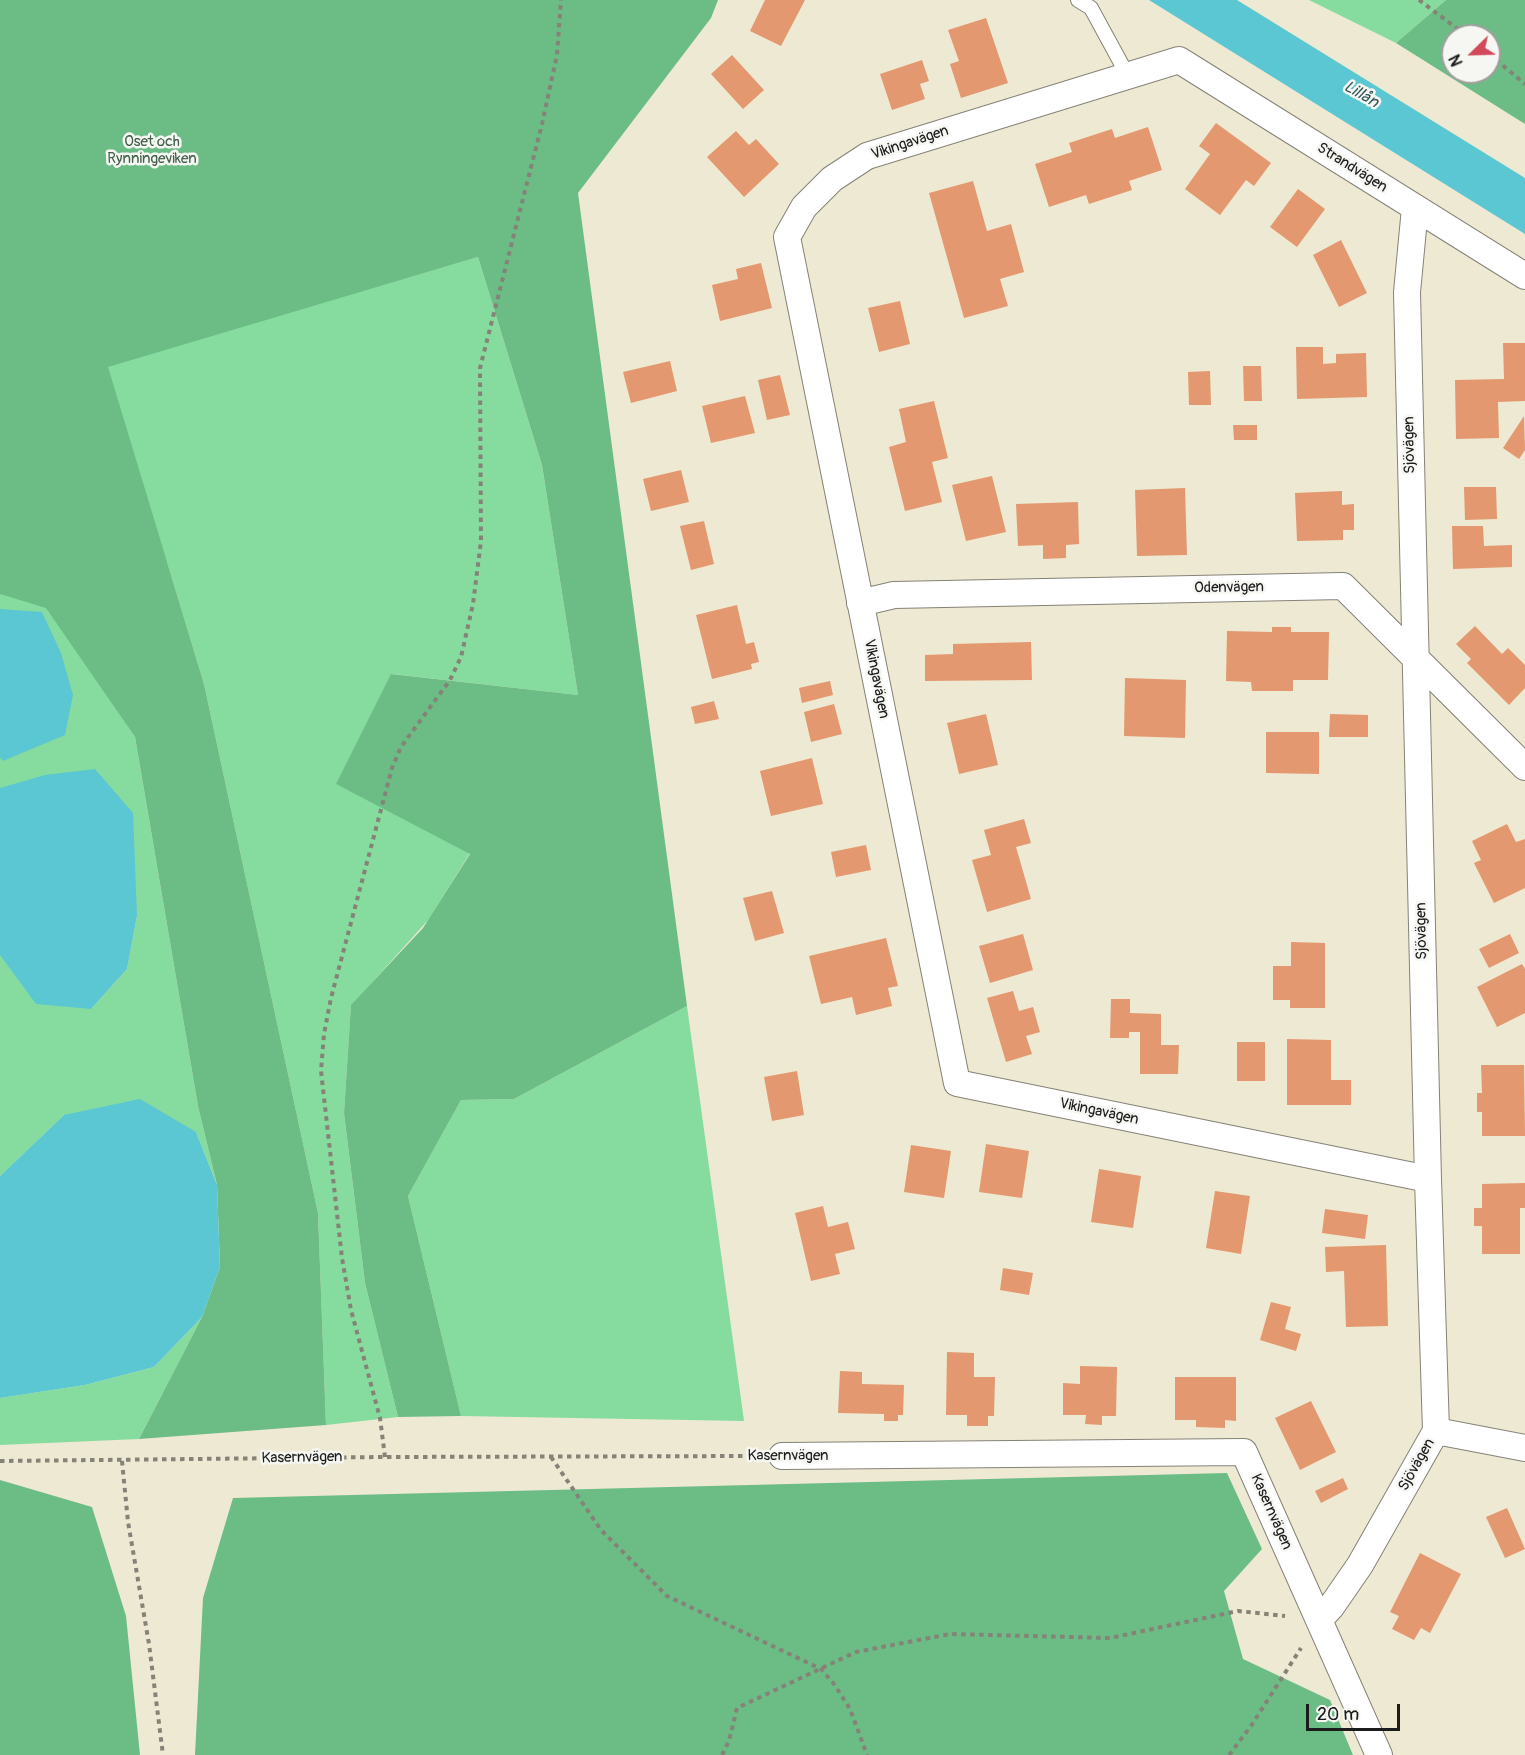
<!DOCTYPE html>
<meta charset="utf-8">
<style>
body{margin:0}
#map{position:relative;width:1525px;height:1755px;overflow:hidden;background:#eee9d2;font-family:Pangolin,sans-serif}
canvas{display:block}
.north{position:absolute;left:1441px;top:24px;width:60px;height:60px;box-sizing:border-box;background:#f6f6f2;border:2px solid #9f9f9c;border-radius:50%;rotate:247deg;font-size:16px;font-weight:700;line-height:24px;text-align:center;color:#1c1c1c}
.north::after{content:'';display:block;margin:auto;width:21px;height:27px;background:#d1495b;clip-path:polygon(50% 0,100% 100%,50% 72%,0 100%)}
.scale{position:absolute;left:1306px;top:1704px;width:94px;height:27px;box-sizing:border-box;border:3px solid #1c1c1c;border-top:0;padding-left:8px;font-size:18px;line-height:21px;white-space:nowrap;color:#1c1c1c;-webkit-text-stroke:4px #f6f6f2;paint-order:stroke}
</style>
<div id="map">
<canvas width="1525" height="1755"></canvas>
<div class="north">N</div>
<div class="scale">20 m</div>
</div>
<script>
const c = document.querySelector('canvas').getContext('2d');
c.lineJoin = 'round';
function fillPath(path, color) { c.fillStyle = color; c.fill(path, 'evenodd'); }
const toPath = rows => new Path2D(rows.map(r => 'M' + r).join(''));
function strokePath(path, color, width, dash) { c.strokeStyle = color; c.lineWidth = width; c.lineCap = dash ? 'butt' : 'round'; c.setLineDash(dash || []); c.stroke(path); }
function write(font, color, halo, rows, align = 'center') {
  c.font = font + ' Pangolin,sans-serif'; c.lineWidth = 5; c.setLineDash([]); c.textBaseline = 'middle'; c.strokeStyle = halo; c.fillStyle = color; for (const [text, x, y, turn = 0] of rows) {
    c.save(); c.translate(x, y); c.rotate((+turn || 0) * Math.PI / 180); c.textAlign = isNaN(turn) ? turn : align; if (halo) c.strokeText(text, 0, 0); c.fillText(text, 0, 0); c.restore();
  }
}
fillPath(toPath([
 [0,0,253,323,478,257,542,465,578,695,392,674,337,784,470,853,429,919,351,1006,344,1113,365,1283,398,1417,326,1425,318,1213,204,684,167,562,110,700,135,737,198,1106,217,1185,196,1132,64,1115,0,1176],
 [137,916,127,969,91,1009],
 [1309,0,1446,0,1396,43],
 [687,1006,744,1421,461,1416,408,1196,461,1100,514,1099],
 [202,1317,139,1439,0,1445,0,1398,85,1385,154,1367]
]), '#86dc9f');
fillPath(toPath([
 [0,0,718,0,711,18,578,193,687,1006,514,1099,461,1100,408,1196,461,1416,398,1417,365,1283,344,1113,351,1005,423,928,470,854,336,784,391,674,578,695,542,465,478,257,108,367,204,684,318,1213,326,1425,139,1439,202,1317,220,1267,217,1185,198,1106,135,737,46,608,0,594],
 [1446,0,1525,0,1525,124,1396,43],
 [1453,36,1489,36,1489,72,1453,72],
 [1227,1473,1262,1549,1224,1591,1243,1659,1330,1700,1353,1755,195,1755,203,1598,233,1498],
 [0,1480,92,1507,126,1616,140,1755,0,1755]
]), '#6cbc86');
fillPath(toPath([
 [1149,0,1237,0,1525,178,1525,234],
 [0,609,42,612,61,653,73,695,65,735,3,761,0,757],
 [95,769,133,813,137,916,127,969,91,1009,36,1004,0,955,0,788,45,775],
 [140,1099,196,1132,217,1185,220,1267,202,1317,154,1367,85,1385,0,1398,0,1176,64,1115]
]), '#5ac7d2');
fillPath(toPath([
 [765,0,805,0,781,46,750,31],
 [986,18,1008,83,961,98,950,64,959,61,948,30],
 [732,55,764,90,743,109,711,74],
 [922,60,929,81,920,84,925,99,892,110,880,74],
 [1216,123,1271,163,1254,186,1246,180,1220,215,1185,189,1210,154,1199,146],
 [1148,127,1162,170,1129,181,1132,190,1089,204,1086,195,1049,207,1035,164,1072,152,1069,143,1112,129,1115,138],
 [736,131,749,145,756,139,779,164,744,197,707,157],
 [973,181,987,231,1011,224,1024,272,1000,279,1008,306,964,318,929,193],
 [1298,189,1325,209,1297,247,1270,227],
 [1341,240,1367,293,1339,307,1313,255],
 [761,263,772,308,720,321,712,285,738,279,736,269],
 [900,301,910,344,879,352,868,308],
 [1503,343,1525,343,1525,401,1498,402,1499,438,1456,439,1455,380,1504,379],
 [1296,347,1323,347,1323,364,1336,363,1336,354,1366,353,1367,397,1297,399],
 [670,361,677,391,631,403,623,372],
 [1243,366,1261,366,1262,401,1244,401],
 [1210,371,1211,405,1189,405,1188,372],
 [780,375,790,415,767,420,758,380],
 [745,396,755,433,711,443,702,406],
 [934,401,948,458,932,462,942,502,905,511,889,447,906,442,899,409],
 [1524,416,1525,450,1519,459,1503,448],
 [1233,425,1257,425,1257,440,1234,440],
 [681,470,689,502,651,511,643,479],
 [992,476,1006,532,966,541,952,485],
 [1464,487,1496,487,1497,519,1465,520],
 [1185,488,1187,555,1137,556,1135,490],
 [1342,491,1342,505,1354,504,1354,530,1343,530,1343,540,1297,541,1295,493],
 [1078,502,1079,544,1066,545,1066,558,1043,559,1043,545,1018,546,1016,504],
 [704,521,714,564,691,570,680,526],
 [1452,526,1483,526,1484,546,1512,545,1512,567,1453,569],
 [737,605,746,644,754,642,759,662,751,664,752,669,712,679,696,615],
 [1475,626,1502,654,1508,648,1525,665,1525,688,1509,705,1467,663,1471,659,1456,644],
 [1272,627,1291,627,1291,632,1329,632,1328,680,1293,680,1293,691,1252,691,1251,682,1226,681,1227,631,1272,632],
 [1031,642,1032,680,925,681,925,655,953,654,953,644],
 [1125,678,1186,680,1185,738,1124,736],
 [830,681,833,695,802,703,799,688],
 [714,701,719,719,695,724,691,707],
 [834,704,842,734,811,742,804,712],
 [986,714,998,765,959,774,947,723],
 [1330,714,1368,715,1368,737,1329,737],
 [1266,732,1319,732,1319,774,1266,773],
 [812,758,823,804,771,816,760,771],
 [1024,819,1031,843,1016,847,1031,899,987,912,972,860,991,855,984,830],
 [1507,824,1516,842,1525,839,1525,888,1494,903,1474,863,1481,860,1472,841],
 [866,845,871,870,836,877,831,852],
 [772,891,784,933,755,941,743,898],
 [1023,934,1033,970,990,983,979,946],
 [1510,934,1519,953,1489,968,1479,949],
 [886,938,898,986,888,988,892,1006,856,1015,852,997,821,1004,809,956],
 [1291,942,1325,943,1325,1008,1290,1008,1290,1000,1273,1000,1273,966,1291,966],
 [1522,964,1525,969,1525,1013,1497,1027,1477,987],
 [1013,991,1019,1011,1033,1007,1040,1032,1026,1036,1032,1054,1006,1062,987,998],
 [1111,999,1130,999,1130,1013,1161,1014,1161,1045,1179,1045,1178,1074,1140,1074,1140,1032,1129,1032,1129,1038,1110,1038],
 [1287,1039,1331,1040,1331,1080,1351,1080,1351,1105,1287,1105],
 [1237,1042,1265,1042,1265,1081,1237,1081],
 [1481,1065,1524,1065,1525,1136,1482,1136,1482,1112,1477,1112,1477,1093,1482,1093],
 [797,1071,804,1115,772,1121,764,1077],
 [986,1144,1029,1151,1022,1198,979,1192],
 [911,1145,951,1151,944,1198,904,1192],
 [1099,1169,1141,1176,1133,1228,1091,1222],
 [1525,1183,1525,1208,1520,1208,1520,1254,1482,1254,1482,1226,1474,1226,1474,1208,1482,1208,1482,1184],
 [1215,1191,1250,1196,1241,1254,1206,1248],
 [823,1206,828,1227,848,1222,855,1249,835,1254,840,1274,811,1281,795,1213],
 [1325,1209,1368,1215,1365,1239,1322,1233],
 [1386,1245,1388,1326,1346,1327,1344,1271,1326,1272,1325,1247],
 [1003,1268,1033,1273,1029,1295,1000,1290],
 [1271,1302,1291,1307,1285,1329,1301,1334,1296,1351,1260,1340],
 [947,1352,974,1353,974,1377,995,1377,994,1416,988,1416,988,1426,967,1426,967,1415,946,1415],
 [1080,1366,1117,1367,1116,1416,1102,1416,1102,1425,1085,1424,1086,1415,1063,1415,1063,1383,1080,1384],
 [840,1371,862,1372,862,1384,904,1385,903,1415,898,1415,898,1421,884,1421,884,1414,838,1413],
 [1175,1377,1236,1377,1236,1421,1225,1420,1225,1428,1196,1427,1196,1420,1175,1420],
 [1311,1401,1336,1452,1300,1470,1275,1418],
 [1343,1478,1348,1489,1321,1503,1315,1491],
 [1507,1508,1525,1549,1505,1558,1486,1517],
 [1420,1553,1461,1574,1430,1633,1421,1628,1414,1640,1392,1629,1399,1616,1390,1612]
]), '#e3986f');
const service = toPath([
 [1078,0,1091,8,1128,76]
]);
const minor = toPath([
 [860,603,894,595,1343,586,1525,767],
 [1428,1179,957,1083,787,237,804,207,832,179,867,156,1179,60,1525,276],
 [1436,1431,1525,1448],
 [782,1456,1244,1452,1379,1755],
 [1319,1620,1331,1607,1360,1565,1436,1431,1428,1179,1407,292,1415,208]
]);
strokePath(service, '#858277', 16);
strokePath(minor, '#858277', 28);
strokePath(toPath([
 [1419,0,1467,36],
 [1489,54,1525,84],
 [385,1457,380,1418,351,1310,342,1258,321,1071,324,1034,331,998,392,768,401,747,450,680,461,657,473,604,481,541,480,368,542,124,557,55,561,0],
 [551,1457,601,1530,667,1596,821,1669,834,1684,850,1709,867,1755],
 [0,1461,385,1457,755,1456],
 [122,1461,128,1522,149,1644,163,1755],
 [722,1755,729,1741,737,1708,856,1652,950,1634,1110,1638,1238,1611,1285,1616],
 [1229,1755,1251,1726,1301,1648]
]), '#858277', 4, [4.5, 4.5]);
strokePath(service, '#fff', 14);
strokePath(minor, '#fff', 26);
write('15px', '#415f4a', '#f6f6f2', [
 ["Oset och",152,142],
 ["Rynningeviken",152,159]
]);
write('15px', '#1c1c1c', '#f6f6f2', [
 ["Vikingavägen",910,143,-18],
 ["Strandvägen",1352,168,32],
 ["Sjövägen",1410,445,-91],
 ["Odenvägen",1229,588,-1],
 ["Vikingavägen",876,679,79],
 ["Sjövägen",1422,931,-91],
 ["Vikingavägen",1099,1112,12],
 ["Kasernvägen",788,1456],
 ["Kasernvägen",302,1458,-1],
 ["Sjövägen",1417,1465,-60],
 ["Kasernvägen",1271,1512,66]
]);
write('italic 16px', '#32585c', '#f6f6f2', [
 ["Lillån",1361,95,30]
]);
</script>
